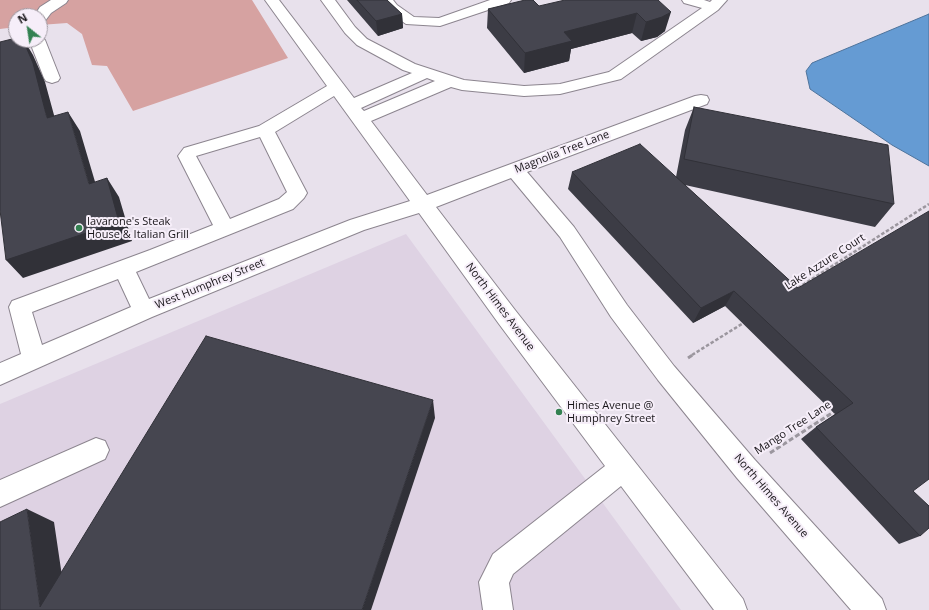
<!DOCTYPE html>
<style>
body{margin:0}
#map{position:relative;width:929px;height:610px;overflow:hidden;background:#e8e1ec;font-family:"Open Sans",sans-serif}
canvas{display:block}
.north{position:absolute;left:8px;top:8px;width:40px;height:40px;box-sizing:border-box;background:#f6eef9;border:1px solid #9d979f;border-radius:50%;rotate:330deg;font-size:11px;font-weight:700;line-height:16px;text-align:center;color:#181519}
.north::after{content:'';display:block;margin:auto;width:14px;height:18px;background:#338151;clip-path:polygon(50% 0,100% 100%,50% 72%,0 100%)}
</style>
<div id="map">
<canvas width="929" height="610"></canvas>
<div class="north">N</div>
</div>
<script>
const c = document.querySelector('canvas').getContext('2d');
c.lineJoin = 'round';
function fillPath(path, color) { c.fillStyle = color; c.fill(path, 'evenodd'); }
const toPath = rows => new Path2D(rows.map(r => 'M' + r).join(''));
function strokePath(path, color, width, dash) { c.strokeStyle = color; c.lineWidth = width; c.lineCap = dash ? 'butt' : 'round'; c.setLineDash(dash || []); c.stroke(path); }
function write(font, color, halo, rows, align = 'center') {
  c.font = font + ' "Open Sans",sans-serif'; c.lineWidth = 4; c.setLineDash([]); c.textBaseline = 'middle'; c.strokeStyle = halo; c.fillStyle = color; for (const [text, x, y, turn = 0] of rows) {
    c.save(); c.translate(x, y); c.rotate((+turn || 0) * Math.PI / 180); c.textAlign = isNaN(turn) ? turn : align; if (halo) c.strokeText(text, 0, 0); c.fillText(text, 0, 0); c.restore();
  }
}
fillPath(toPath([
 [406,234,681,610,0,610,0,404]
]), '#ded2e3');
fillPath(toPath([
 [0,0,252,0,288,58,133,111,107,66,92,65,82,34,67,23,40,25,40,16,16,16,16,27,0,29]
]), '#d6a2a1');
const water = toPath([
 [929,14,929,166,892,145,810,89,806,71,812,63,929,14]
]);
fillPath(water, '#659bd3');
strokePath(water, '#4e739b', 1);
const minor = toPath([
 [51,0,68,0,66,3,51,13,45,21,40,22,40,16,34,16,40,7,51,0],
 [265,0,279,0,354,98,412,73,403,70,357,45,345,33,321,0,335,0,355,27,367,39,415,64,464,80,524,86,560,84,609,72,702,8,684,3,682,0,704,0,710,2,712,0,727,0,718,10,621,79,560,94,524,96,462,90,451,87,371,121,427,195,695,96,701,95,707,96,709,100,707,104,527,172,574,227,627,305,674,366,755,460,882,599,886,610,851,610,737,478,658,380,611,317,560,237,511,178,436,207,515,310,743,599,747,610,714,610,621,486,513,574,509,583,513,610,483,610,479,582,493,554,605,466,499,324,419,213,364,230,152,317,0,385,0,363,21,354,9,307,12,301,150,250,213,225,178,156,184,148,259,126,327,86,265,0],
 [427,78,435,81,364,111,361,108,427,78],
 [334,96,410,201,350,220,149,299,136,272,293,209,304,198,307,193,275,132,334,96],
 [260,137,287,192,279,199,230,219,196,156,260,137],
 [118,279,131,307,42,345,32,312,118,279],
 [378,0,393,0,397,5,414,17,439,18,490,0,511,0,509,3,440,26,406,24,387,11,378,0],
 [40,36,45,40,60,78,58,81,52,83,46,81,44,78,29,40,40,40,40,36],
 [96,438,105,441,109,450,105,459,0,507,0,480,96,438]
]);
strokePath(minor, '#8c858f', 2);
strokePath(toPath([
 [798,288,929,204],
 [692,355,745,322]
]), '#9b969e', 2.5, [3.5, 2]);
strokePath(toPath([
 [688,358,694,354],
 [770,453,835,411]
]), '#9b969e', 3, [5, 2.5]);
fillPath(minor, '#fff');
fillPath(toPath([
 [347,0,387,0,402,14,403,28,378,36],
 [658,0,665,31,657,37,641,41,632,33,571,49,569,61,524,73,487,28,488,9],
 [694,107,894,204,875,227,685,185,798,288,913,491,920,536,899,544,801,439,816,427,835,414,725,306,693,323,568,189,572,172,676,177,685,130]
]), '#3c3c45');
fillPath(toPath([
 [671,12,665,31,657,37,641,41,646,22],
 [637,13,632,33,571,49,569,61,524,73,525,53,564,32],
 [402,14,403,28,378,36,376,21],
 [23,40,24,40,33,55,45,82,60,137,47,118],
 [68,112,80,131,101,202,89,184],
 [107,178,119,197,132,241,23,278,6,260],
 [734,291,725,306,693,323,701,308],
 [433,400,435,418,371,610,362,610],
 [27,509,54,522,67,610,40,607]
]), '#313138');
const building = toPath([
 [357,0,387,0,402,14,376,21,357,0],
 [525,0,533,0,539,6,565,0,658,0,671,12,662,17,646,22,637,13,564,32,572,41,525,53,488,9,525,0],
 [16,38,16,40,23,40,33,63,47,118,68,112,89,184,107,178,119,222,6,260,0,210,0,42,16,38],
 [694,107,888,145,894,204,684,159,694,107],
 [640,144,798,288,929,211,929,479,913,491,929,506,929,528,920,536,816,427,853,403,734,291,701,308,572,172,640,144],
 [206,336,433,400,362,610,0,610,0,522,27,509,40,607,206,336]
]);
fillPath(building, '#464650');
strokePath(building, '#313138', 1);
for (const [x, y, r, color] of [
 [79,228,4,"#338151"],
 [559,412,4,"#338151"]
]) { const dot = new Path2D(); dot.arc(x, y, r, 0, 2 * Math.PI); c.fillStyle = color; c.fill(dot); strokePath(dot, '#f6eef9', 1.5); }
write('11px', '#181519', '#f6eef9', [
 ["Magnolia Tree Lane",562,152,-21],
 ["Lake Azzure Court",825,262,-33],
 ["West Humphrey Street",210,284,-22],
 ["North Himes Avenue",500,307,53],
 ["Mango Tree Lane",793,428,-33],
 ["North Himes Avenue",771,496,49]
]);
write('11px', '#181519', '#f6eef9', [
 ["Iavarone's Steak",87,222],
 ["House & Italian Grill",87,235],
 ["Himes Avenue @",567,406],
 ["Humphrey Street",567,419]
], 'left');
</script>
